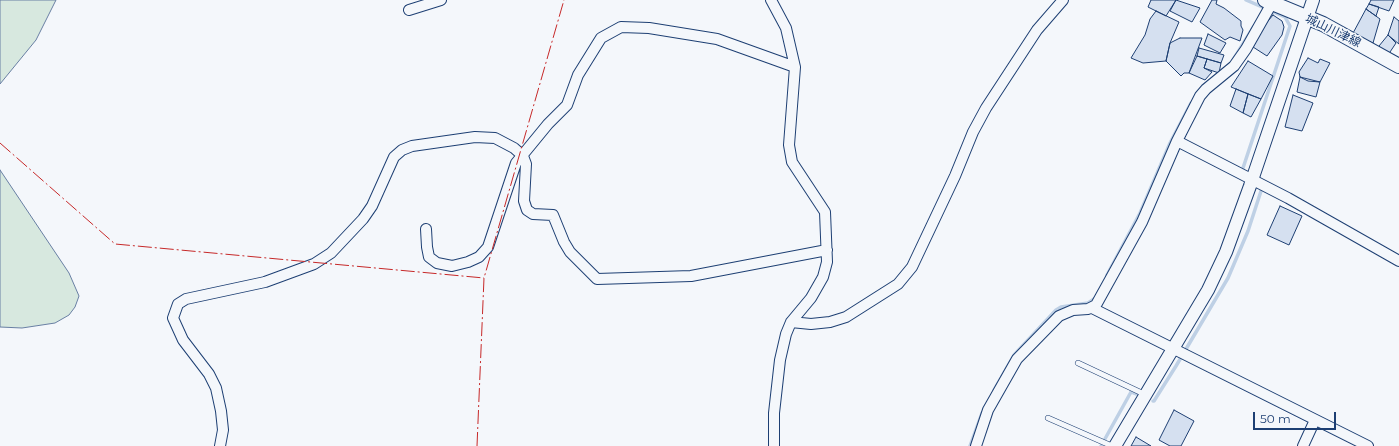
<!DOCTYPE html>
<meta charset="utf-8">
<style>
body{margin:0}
#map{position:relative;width:1399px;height:446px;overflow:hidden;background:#f4f7fb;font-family:Montserrat,sans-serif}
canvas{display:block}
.scale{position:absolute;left:1253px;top:412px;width:83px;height:18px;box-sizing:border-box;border:2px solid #1d3f73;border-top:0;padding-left:5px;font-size:12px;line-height:14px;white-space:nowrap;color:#1d3f73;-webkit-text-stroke:3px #f4f7fb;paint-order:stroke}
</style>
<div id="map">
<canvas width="1399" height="446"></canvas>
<div class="scale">50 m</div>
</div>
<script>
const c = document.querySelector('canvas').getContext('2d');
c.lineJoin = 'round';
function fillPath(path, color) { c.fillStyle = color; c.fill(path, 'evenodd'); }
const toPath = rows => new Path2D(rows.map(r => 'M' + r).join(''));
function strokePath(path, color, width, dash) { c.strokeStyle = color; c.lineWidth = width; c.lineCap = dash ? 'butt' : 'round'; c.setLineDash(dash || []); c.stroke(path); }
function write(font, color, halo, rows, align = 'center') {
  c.font = font + ' Montserrat,"Noto Sans JP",sans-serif'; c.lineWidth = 3; c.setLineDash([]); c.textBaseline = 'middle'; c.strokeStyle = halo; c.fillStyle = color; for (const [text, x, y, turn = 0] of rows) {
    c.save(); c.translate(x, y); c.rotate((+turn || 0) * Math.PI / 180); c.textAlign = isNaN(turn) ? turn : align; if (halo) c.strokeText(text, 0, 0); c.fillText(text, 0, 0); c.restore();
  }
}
const green = toPath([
 [0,0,56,0,36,40,0,84,0,0],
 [0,170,69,273,79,296,75,307,69,315,55,323,22,328,0,327,0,170]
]);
fillPath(green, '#d7e8df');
strokePath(green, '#687fa3', 1);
strokePath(toPath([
 [1233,60,1254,26],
 [1243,168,1290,26,1285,17,1246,0],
 [1107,275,1140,213,1170,143,1191,103],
 [994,390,1014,355,1056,310,1061,307,1088,303,1094,299],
 [1153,401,1154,401,1176,366,1228,278,1248,231,1262,188],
 [970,446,982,413],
 [1101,446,1131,392,1136,394]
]), '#bed0e5', 3.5);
const building = toPath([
 [1151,0,1176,0,1166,16,1148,7,1151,0],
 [1176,0,1200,8,1192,22,1170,11,1176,0],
 [1212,0,1217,0,1216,4,1224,8,1241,21,1241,26,1243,30,1240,41,1230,37,1225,40,1200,22,1212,0],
 [1371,0,1394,0,1389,11,1369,4,1371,0],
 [1369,4,1379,7,1376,16,1366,9,1369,4],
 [1366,9,1380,19,1373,43,1352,35,1366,9],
 [1156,11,1179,22,1170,43,1166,61,1143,63,1131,58,1145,35,1150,19,1156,11],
 [1273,15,1282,21,1284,27,1282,35,1267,56,1253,47,1263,27,1273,15],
 [1394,17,1399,21,1399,44,1388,35,1394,17],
 [1208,34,1226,43,1220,53,1204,45,1208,34],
 [1388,35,1396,43,1388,55,1379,46,1388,35],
 [1180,38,1202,38,1189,73,1184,73,1181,76,1166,61,1170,43,1180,38],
 [1199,48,1224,55,1221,63,1197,56,1199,48],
 [1197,56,1207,59,1204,68,1212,72,1205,80,1189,73,1197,56],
 [1308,58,1318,63,1320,59,1330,63,1320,82,1308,81,1300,77,1299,72,1308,58],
 [1207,59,1221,63,1219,73,1204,68,1207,59],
 [1248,61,1273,76,1261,99,1231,87,1248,61],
 [1300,77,1320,82,1316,97,1297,92,1300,77],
 [1236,89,1248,94,1243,113,1230,106,1236,89],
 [1248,94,1261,99,1251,117,1243,113,1248,94],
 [1293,95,1313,103,1302,131,1285,127,1293,95],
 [1280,206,1302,216,1289,245,1267,235,1280,206],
 [1174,410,1194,421,1181,446,1170,446,1159,440,1174,410],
 [1136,437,1151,446,1131,446,1136,437]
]);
fillPath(building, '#d5e0f0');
strokePath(building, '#1d3f73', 1);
const service = toPath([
 [1078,363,1144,394],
 [1048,418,1112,446]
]);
const minor = toPath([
 [771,0,786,28,795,67,789,145,792,162,825,212,827,262,823,277,811,298,791,322,786,334,780,360,774,413,774,446],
 [409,10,441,0],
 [1177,141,1288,198,1399,261],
 [426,229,427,247,429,257,437,263,452,266,468,262,479,257,488,247,516,163,548,124,567,105,578,75,601,38,621,27,649,28,717,39,795,67],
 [1092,308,1368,446],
 [791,322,811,324,830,322,846,317,898,284,912,267,955,176,973,132,986,108,1037,30,1063,0],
 [220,446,223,430,221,411,216,388,209,374,183,340,173,318,178,304,186,299,265,282,314,264,331,253,363,219,372,206,394,157,402,150,412,146,475,137,495,138,514,148,523,156,526,164,524,201,527,210,533,214,553,215,564,242,570,252,597,279,691,276,827,250],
 [976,446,988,410,1017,359,1059,316,1073,310,1088,309,1096,305,1142,222,1177,141,1200,96,1206,89,1234,66,1246,49,1272,3],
 [1303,446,1315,420]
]);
const tertiary = toPath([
 [1115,446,1208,290,1226,252,1250,186,1313,0]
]);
const secondary = toPath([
 [1265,0,1323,24,1399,66]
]);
strokePath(service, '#1d3f73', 6);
strokePath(minor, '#1d3f73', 12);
strokePath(tertiary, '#1d3f73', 14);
strokePath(secondary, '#1d3f73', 16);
strokePath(service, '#f4f7fb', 5);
strokePath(minor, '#f4f7fb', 10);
strokePath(tertiary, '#f4f7fb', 12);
strokePath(secondary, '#f4f7fb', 14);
strokePath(toPath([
 [0,143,115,244,484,278],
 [477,446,484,278,564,0]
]), '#c62828', 1, [14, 3, 2, 3]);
write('12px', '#1d3f73', '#f4f7fb', [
 ["城山川津線",1333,31,26]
]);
</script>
